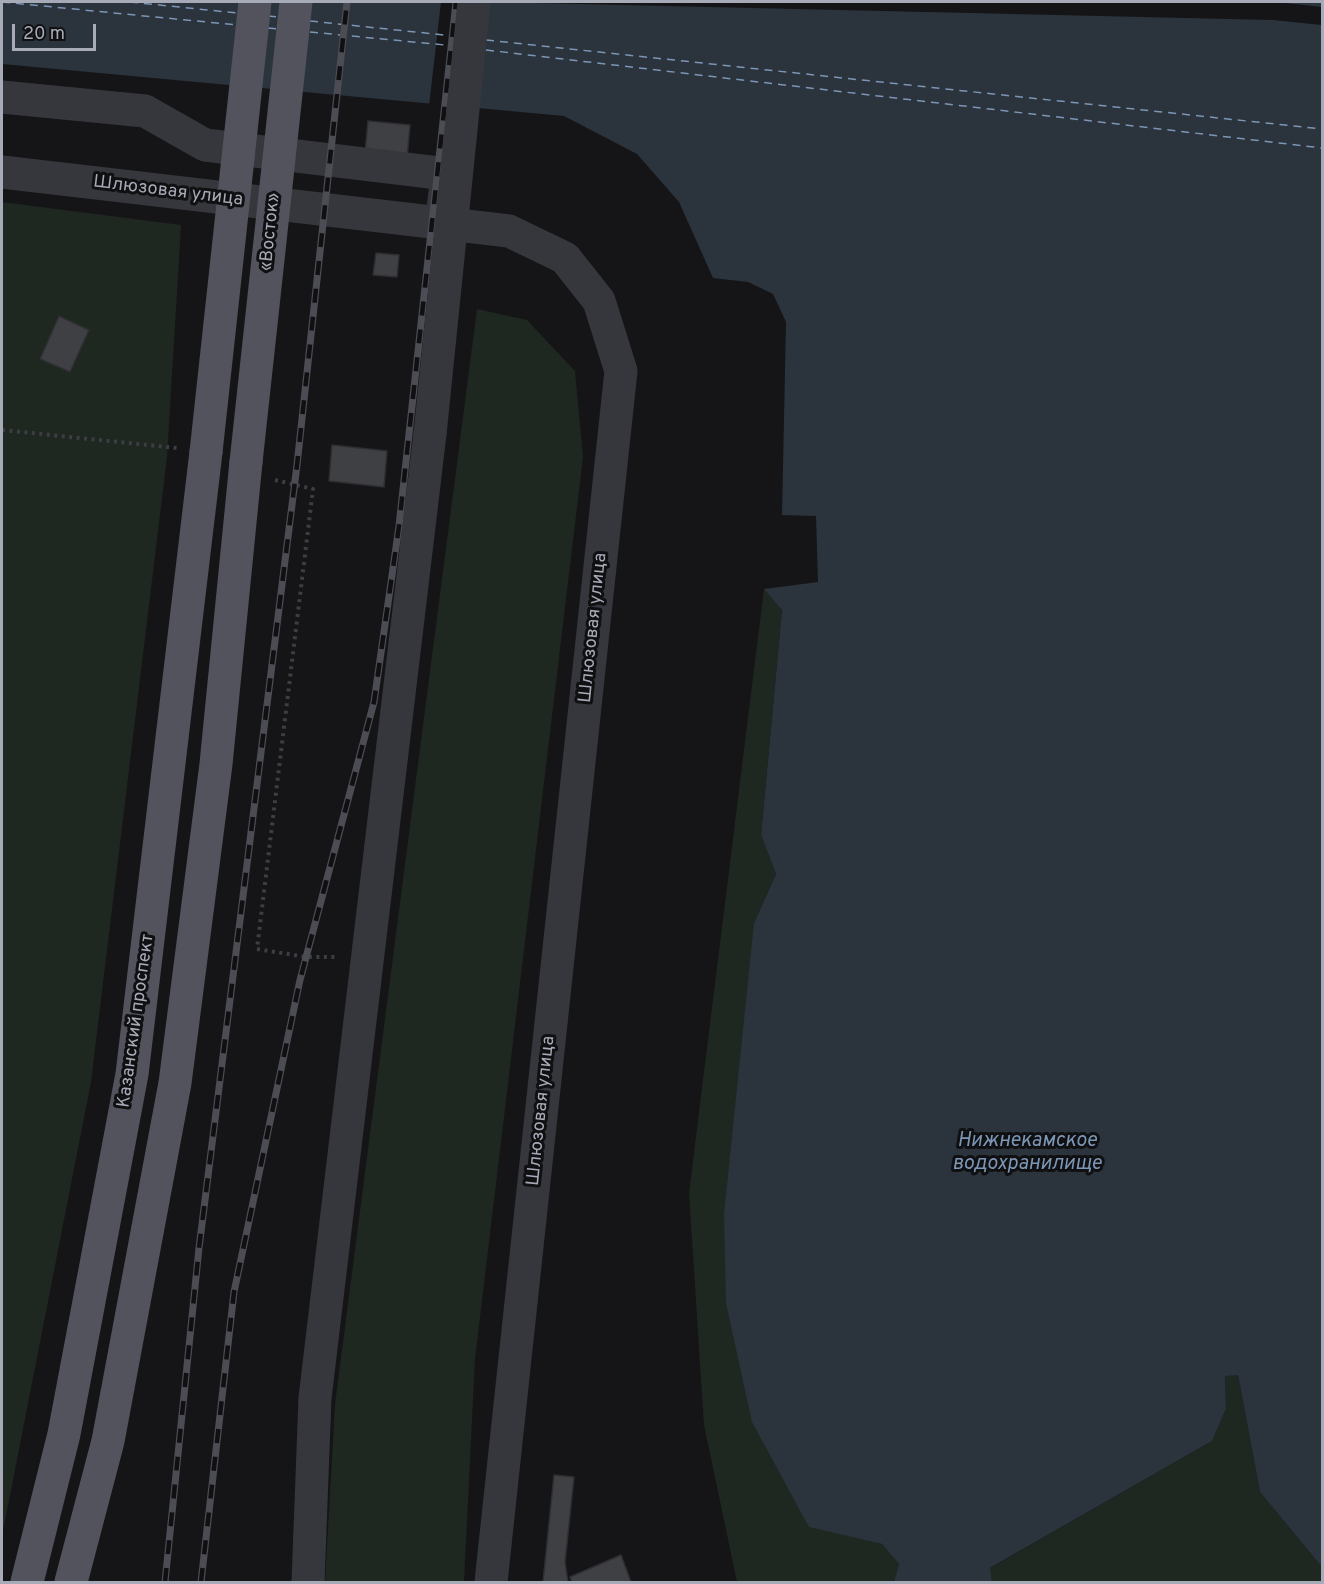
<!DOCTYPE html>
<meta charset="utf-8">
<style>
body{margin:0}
#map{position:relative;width:1324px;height:1584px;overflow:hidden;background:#151517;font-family:Overpass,sans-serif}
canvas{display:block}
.frame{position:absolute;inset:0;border:3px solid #a7abb8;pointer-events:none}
.scale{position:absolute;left:12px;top:24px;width:84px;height:27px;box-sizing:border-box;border:3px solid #a7abb8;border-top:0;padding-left:8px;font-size:18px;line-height:21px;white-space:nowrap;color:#a7abb8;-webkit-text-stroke:4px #101012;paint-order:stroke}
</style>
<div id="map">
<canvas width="1324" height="1584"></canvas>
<div class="frame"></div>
<div class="scale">20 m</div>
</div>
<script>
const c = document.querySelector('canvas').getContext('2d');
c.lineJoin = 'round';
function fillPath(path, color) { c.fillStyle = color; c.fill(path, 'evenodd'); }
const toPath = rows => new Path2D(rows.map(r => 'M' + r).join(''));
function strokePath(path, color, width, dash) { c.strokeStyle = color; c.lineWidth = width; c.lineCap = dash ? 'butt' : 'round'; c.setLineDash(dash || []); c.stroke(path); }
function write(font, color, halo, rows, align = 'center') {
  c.font = font + ' Overpass,sans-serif'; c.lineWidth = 6; c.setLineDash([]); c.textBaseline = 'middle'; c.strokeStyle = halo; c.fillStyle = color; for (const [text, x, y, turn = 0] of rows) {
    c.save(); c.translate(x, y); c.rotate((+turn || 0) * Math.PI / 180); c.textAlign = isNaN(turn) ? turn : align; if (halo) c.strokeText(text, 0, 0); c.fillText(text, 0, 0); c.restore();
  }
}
fillPath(toPath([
 [2,202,181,225,167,457,91,1082,2,1536],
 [477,309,527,320,575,371,583,457,475,1359,464,1582,325,1582,335,1404],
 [764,589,782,609,761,835,776,874,754,923,809,1526,882,1544,899,1564,894,1582,737,1582,704,1425,689,1193],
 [1225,1375,1238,1375,1260,1492,1322,1567,1322,1582,992,1582,989,1569,1212,1441,1226,1409]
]), '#1f2721');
fillPath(toPath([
 [2,2,493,2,1273,20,1322,25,1322,1567,1260,1492,1238,1375,1225,1376,1226,1409,1212,1441,990,1568,992,1582,894,1582,899,1564,882,1544,809,1527,752,1422,726,1303,724,1214,754,923,776,874,761,835,782,610,764,589,818,582,816,516,782,515,786,322,773,294,748,282,713,278,679,202,637,154,564,116,2,64],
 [1271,2,1322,2,1322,7,1276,2]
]), '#2b333c');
fillPath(toPath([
 [441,2,484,2,472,110,429,106]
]), '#151517');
strokePath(toPath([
 [2,2,237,25],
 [130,2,237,13],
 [268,16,278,17],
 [310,21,454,36],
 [268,28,278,29],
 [310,32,455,46],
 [486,40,1322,129],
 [486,50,1322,148]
]), '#7c96b5', 1.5, [8, 6]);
const building = toPath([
 [368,121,410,125,407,158,365,154,368,121],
 [376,253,399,255,397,277,373,275,376,253],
 [59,316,89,330,70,372,40,359,59,316],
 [332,445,387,451,384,487,329,481,332,445],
 [554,1475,574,1477,565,1562,568,1582,543,1582,554,1475],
 [621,1555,631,1582,572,1582,570,1577,621,1555]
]);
fillPath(building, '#3f4044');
strokePath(building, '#2f2f33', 1.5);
strokePath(toPath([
 [2,430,177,448],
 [275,480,313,489,257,949,306,957,337,957]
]), '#3c3e43', 4, [3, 4.5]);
strokePath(toPath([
 [2,97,145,111,205,145,447,174,443,210],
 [2,172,509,231,565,258,599,301,621,371,491,1582],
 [308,1582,315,1398,430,434]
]), '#36373c', 33);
strokePath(toPath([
 [27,1582,64,1434,132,1074,206,452],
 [71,1582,108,1441,175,1083,216,764,246,462]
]), '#52535c', 33);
const rail = toPath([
 [165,1582,199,1248,297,465,347,2],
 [201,1582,234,1292,300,980,374,702,399,526,456,2]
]);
strokePath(rail, '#4b4c54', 7);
strokePath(rail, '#101012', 4.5, [14]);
strokePath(toPath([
 [430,434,474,2]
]), '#36373c', 33);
strokePath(toPath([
 [206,452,255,2],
 [246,462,296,2]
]), '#52535c', 33);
write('18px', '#a7abb8', '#101012', [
 ["Шлюзовая улица",168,192,7],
 ["«Восток»",271,232,-84],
 ["Шлюзовая улица",594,628,-84],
 ["Казанский проспект",137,1021,-82],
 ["Шлюзовая улица",542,1111,-84]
]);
write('italic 20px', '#7c96b5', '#101012', [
 ["Нижнекамское",1027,1142],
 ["водохранилище",1027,1165]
]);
</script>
